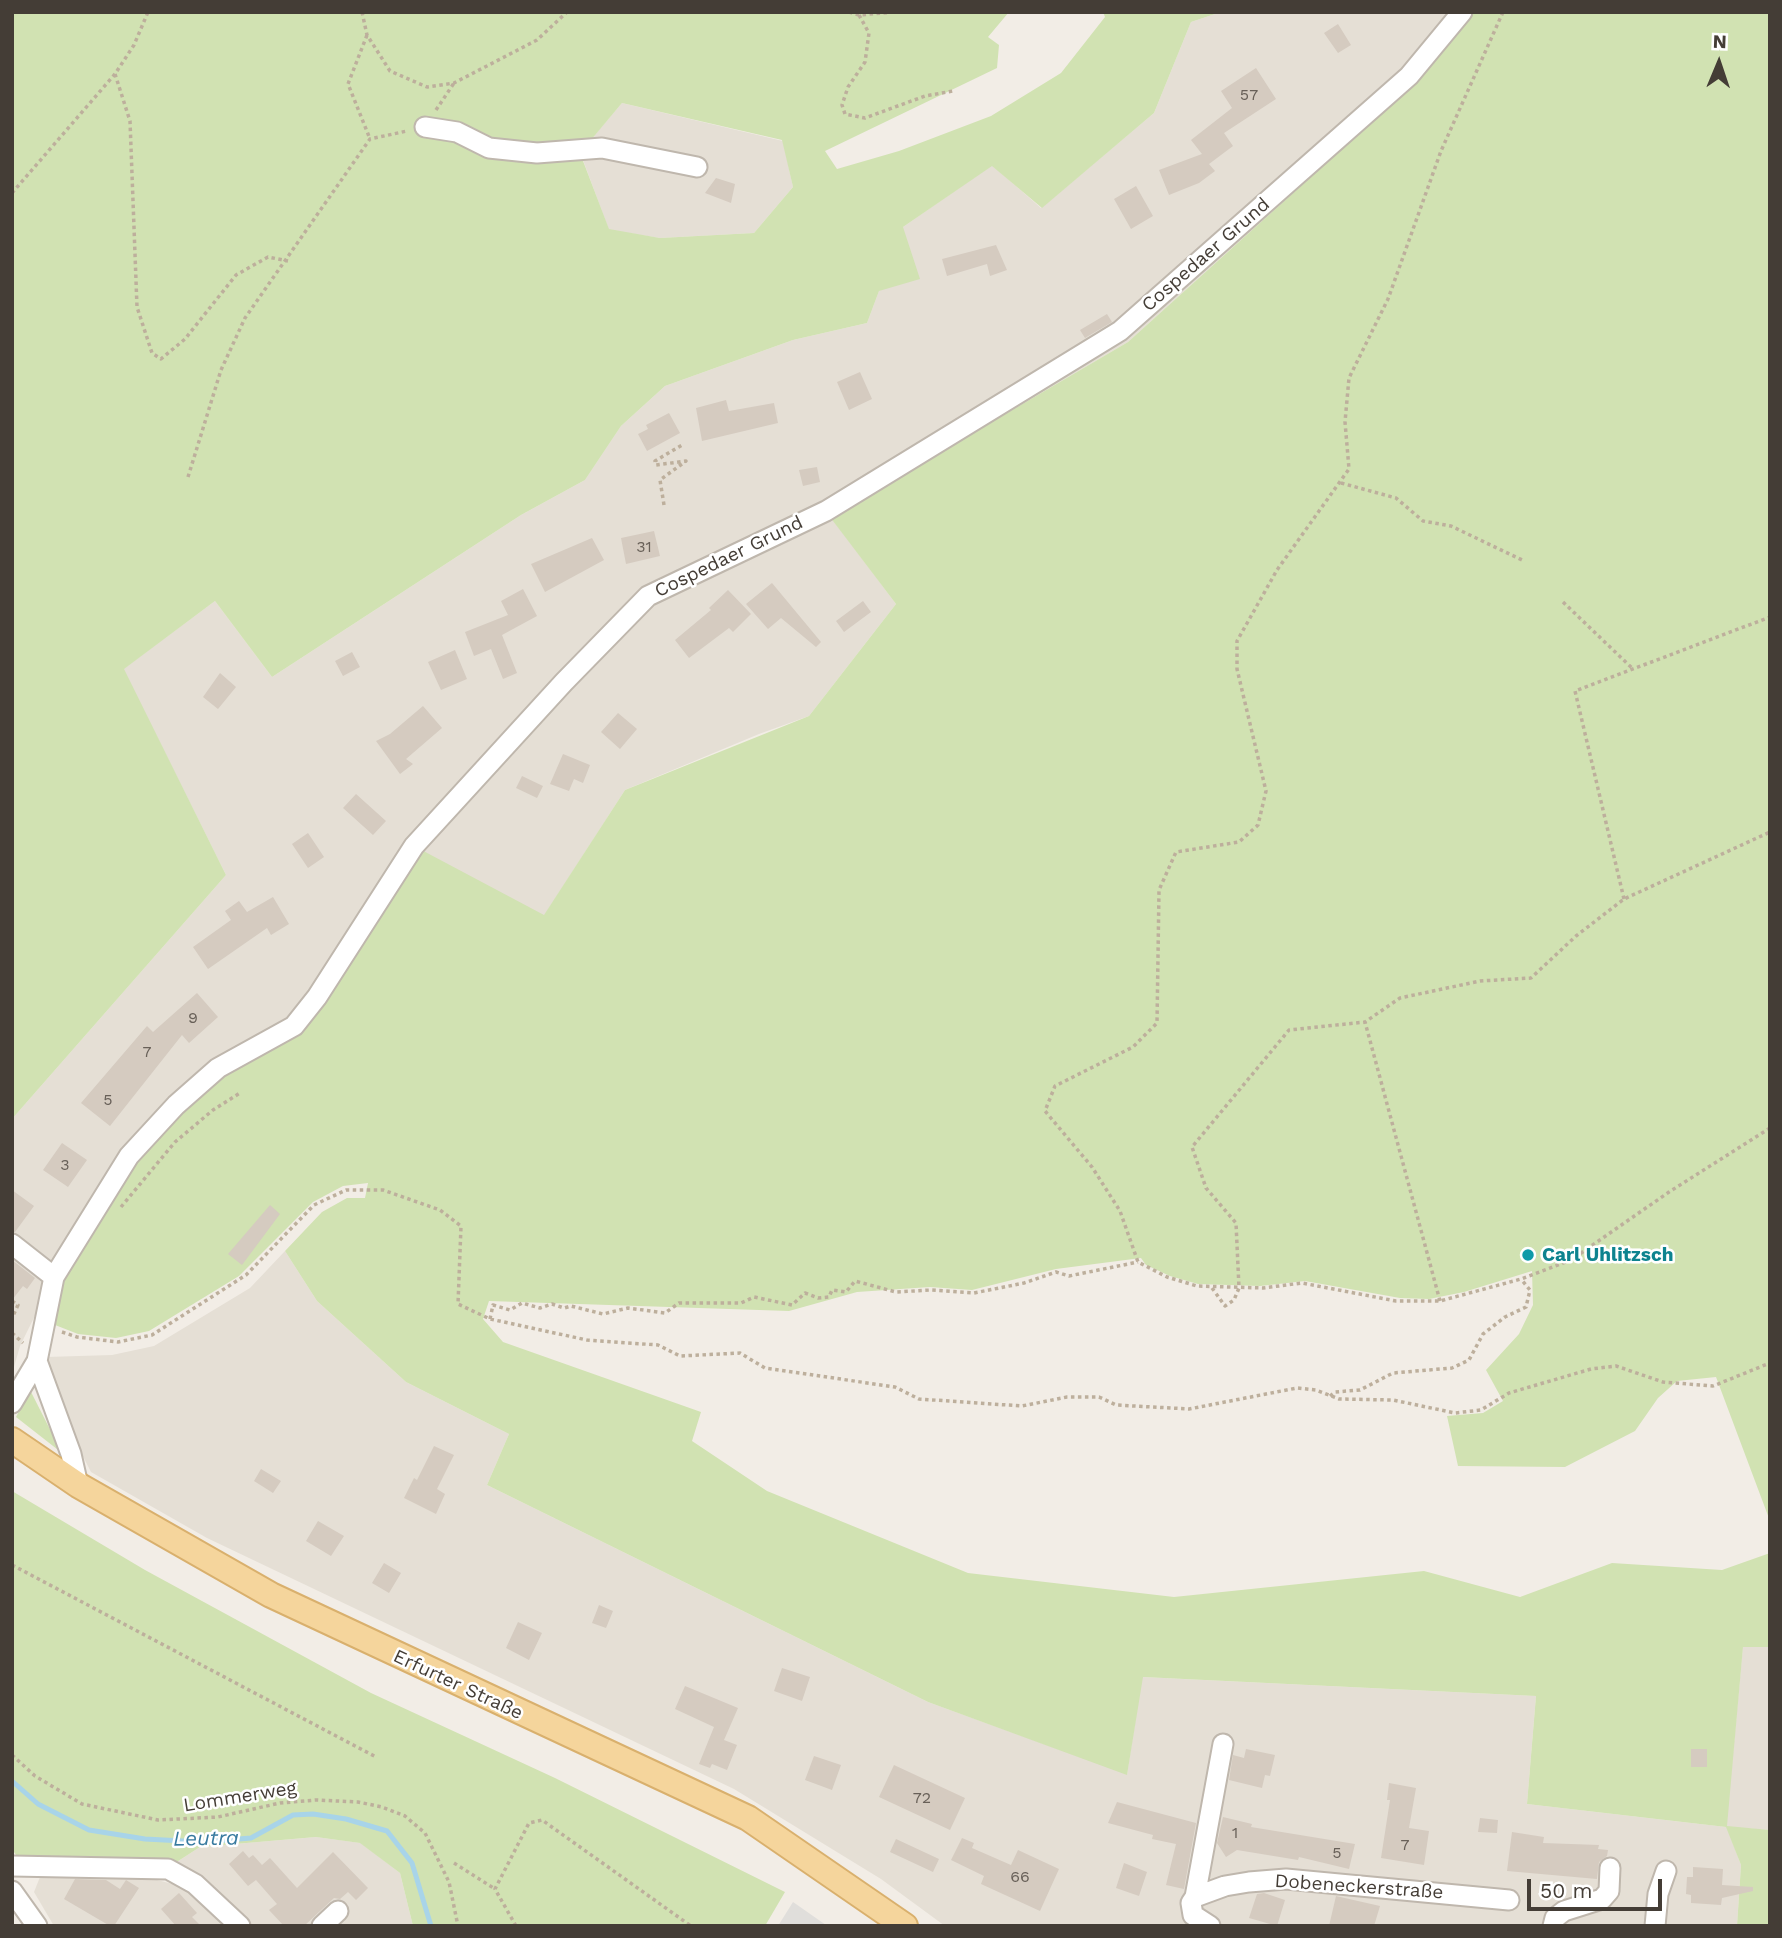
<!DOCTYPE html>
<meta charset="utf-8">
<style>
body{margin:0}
#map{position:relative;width:1782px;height:1938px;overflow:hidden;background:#f2ede6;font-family:"Work Sans",sans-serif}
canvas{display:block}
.frame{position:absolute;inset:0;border:14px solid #443d36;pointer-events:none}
.north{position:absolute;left:1684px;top:28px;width:70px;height:70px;-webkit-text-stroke:5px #fff;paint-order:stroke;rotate:2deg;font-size:19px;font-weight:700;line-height:28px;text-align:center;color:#443d36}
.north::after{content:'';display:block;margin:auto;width:24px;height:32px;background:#443d36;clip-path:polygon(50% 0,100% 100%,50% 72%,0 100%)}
.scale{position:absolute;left:1527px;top:1879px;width:135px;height:32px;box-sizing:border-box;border:4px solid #443d36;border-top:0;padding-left:9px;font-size:21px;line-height:24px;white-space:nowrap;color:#443d36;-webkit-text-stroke:5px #fff;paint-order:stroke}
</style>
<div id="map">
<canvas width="1782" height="1938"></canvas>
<div class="frame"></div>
<div class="north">N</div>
<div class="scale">50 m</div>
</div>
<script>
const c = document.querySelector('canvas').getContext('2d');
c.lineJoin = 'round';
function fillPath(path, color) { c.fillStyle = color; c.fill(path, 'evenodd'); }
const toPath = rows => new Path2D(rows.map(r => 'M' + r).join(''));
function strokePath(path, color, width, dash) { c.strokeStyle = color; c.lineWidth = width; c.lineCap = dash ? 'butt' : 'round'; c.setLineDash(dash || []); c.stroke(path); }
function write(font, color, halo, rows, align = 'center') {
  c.font = font + ' "Work Sans",sans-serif'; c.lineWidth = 5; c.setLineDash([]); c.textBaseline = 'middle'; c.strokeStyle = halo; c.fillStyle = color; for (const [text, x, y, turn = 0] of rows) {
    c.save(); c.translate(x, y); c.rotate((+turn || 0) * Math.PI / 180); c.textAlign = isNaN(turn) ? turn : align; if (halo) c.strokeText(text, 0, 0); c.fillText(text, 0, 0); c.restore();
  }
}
fillPath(toPath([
 [1221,12,1474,12,1415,83,1128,342,831,517,896,604,809,716,759,734,625,790,544,916,317,997,54,1277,20,1346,12,1374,12,1119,226,875,123,669,215,601,272,677,521,515,585,480,621,426,665,386,793,340,867,323,903,227,992,165,1041,208,1154,113,1191,22],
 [622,103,783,141,793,187,754,233,660,238,609,230,580,152],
 [285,1251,317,1301,406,1382,509,1434,487,1485,928,1702,1127,1774,1142,1677,1536,1696,1527,1804,1726,1827,1743,1646,1770,1647,1770,1830,1727,1827,1741,1865,1737,1926,945,1926,881,1879,734,1789,207,1538,91,1472,64,1419,46,1357,112,1355,154,1346,250,1288],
 [316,1837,361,1843,400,1873,413,1926,54,1926,34,1892,40,1877,47,1872,149,1878,173,1884,184,1871,172,1865,200,1847]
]), '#e5dfd5');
fillPath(toPath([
 [12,12,1009,12,988,37,999,45,997,68,825,151,837,169,899,151,991,116,1061,73,1105,17,1103,12,1221,12,1191,22,1154,113,1042,208,992,166,903,227,920,279,879,291,867,323,793,340,665,386,621,426,585,480,521,515,272,677,215,601,124,669,226,875,12,1119],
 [622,103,782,140,793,187,754,233,660,238,609,229,580,153],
 [1474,12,1770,12,1770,1521,1716,1377,1677,1381,1658,1398,1635,1431,1565,1467,1458,1466,1447,1416,1483,1413,1503,1401,1486,1370,1519,1334,1533,1305,1532,1271,1464,1292,1429,1299,1400,1298,1305,1281,1260,1286,1198,1284,1170,1276,1146,1265,1141,1258,1056,1269,972,1290,930,1287,857,1292,789,1311,489,1301,483,1319,503,1342,701,1412,692,1441,767,1491,968,1573,1174,1597,1424,1571,1520,1597,1612,1563,1722,1570,1770,1553,1770,1647,1743,1647,1727,1826,1770,1830,1770,1926,1737,1926,1741,1865,1726,1827,1527,1804,1536,1696,1143,1677,1127,1775,928,1702,487,1485,509,1434,406,1382,317,1301,285,1251,322,1212,347,1198,365,1198,368,1183,343,1186,313,1202,239,1276,149,1331,116,1338,78,1334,50,1323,54,1277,176,1105,294,1026,414,846,544,915,625,790,809,716,896,604,830,517,1128,342,1415,83],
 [30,1390,62,1453,16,1417],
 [12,1491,145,1570,371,1693,555,1778,785,1892,765,1926,413,1926,400,1873,360,1843,316,1837,200,1847,172,1865,124,1859,16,1855,12,1849]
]), '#d1e2b2');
fillPath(toPath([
 [793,1902,826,1925,826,1926,778,1926]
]), '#e0dedb');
strokePath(toPath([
 [12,1781,38,1804,89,1830,145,1839,202,1842,251,1838,293,1815,313,1814,346,1819,387,1831,412,1863,431,1926]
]), '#a8d4e9', 5);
fillPath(toPath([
 [1338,24,1351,45,1338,53,1324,33],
 [1256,68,1276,99,1224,133,1233,146,1209,164,1215,171,1199,183,1169,195,1159,170,1202,154,1191,140,1232,108,1221,91],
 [716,178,735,184,731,203,705,193],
 [1136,186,1153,216,1131,229,1114,199],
 [996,245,1007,270,990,276,987,264,947,276,942,259],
 [1107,314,1112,322,1085,338,1080,330],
 [860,372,872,399,849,410,837,382],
 [726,400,729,411,774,403,778,423,702,441,696,408],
 [669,413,680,433,647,451,638,434,648,429,646,425],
 [817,467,820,482,803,486,799,470],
 [654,531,660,556,626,564,621,538],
 [592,538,604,560,545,592,531,564],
 [772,583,821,642,816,647,781,618,768,629,746,604],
 [523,589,537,616,502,635,517,673,503,679,491,649,474,656,465,632,508,615,501,601],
 [728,590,751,614,733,632,729,628,689,658,675,640,711,610,709,608],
 [863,601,871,612,844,632,836,621],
 [455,650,467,679,441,690,428,662],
 [352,652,360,667,343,676,335,661],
 [220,673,236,687,218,709,203,697],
 [423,706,442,728,406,759,413,764,400,774,376,741,390,734],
 [618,713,637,729,620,749,601,732],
 [563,754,590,765,583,783,574,779,569,791,550,784],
 [522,776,543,786,537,798,516,788],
 [356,794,386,821,373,835,343,808],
 [308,833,324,857,308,868,292,844],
 [273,897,289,924,271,935,267,928,208,969,193,947,231,920,225,911,239,901,247,912],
 [197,993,218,1017,189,1043,182,1035,110,1126,81,1103,147,1026,153,1032],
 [62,1143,87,1160,68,1187,43,1170],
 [12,1190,34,1206,15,1232,12,1232],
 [270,1205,280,1214,242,1265,228,1254],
 [12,1260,35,1278,27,1289,23,1286,12,1300],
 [434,1446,454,1455,437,1489,445,1494,436,1514,404,1498,414,1478,417,1480],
 [261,1469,281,1481,273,1493,254,1481],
 [318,1521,344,1536,331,1556,306,1541],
 [384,1563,401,1573,389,1593,372,1583],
 [599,1605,613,1611,606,1628,592,1623],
 [518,1622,542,1633,529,1660,506,1648],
 [782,1668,810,1677,802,1701,774,1691],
 [685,1686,738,1708,724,1740,737,1745,727,1770,712,1764,710,1768,699,1764,714,1727,675,1709],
 [1246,1749,1275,1755,1270,1776,1265,1775,1262,1788,1229,1780,1233,1755,1244,1758],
 [1691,1749,1707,1749,1707,1767,1691,1767],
 [814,1756,841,1765,832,1790,805,1780],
 [894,1765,965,1798,950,1830,879,1797],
 [1389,1783,1416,1788,1409,1828,1429,1831,1424,1865,1381,1858,1390,1800,1387,1800],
 [1117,1802,1196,1823,1184,1889,1166,1885,1176,1844,1152,1839,1153,1835,1108,1823],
 [1223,1817,1252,1824,1251,1827,1355,1844,1349,1869,1299,1857,1298,1860,1237,1850,1226,1857,1217,1843],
 [1480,1818,1498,1820,1497,1833,1478,1832],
 [1512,1832,1544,1837,1543,1843,1599,1845,1598,1849,1608,1850,1607,1856,1599,1862,1597,1879,1507,1871],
 [962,1838,974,1843,972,1848,1011,1865,1018,1850,1059,1869,1040,1911,981,1884,984,1876,951,1860],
 [896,1839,939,1859,933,1872,890,1852],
 [243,1851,249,1858,253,1855,262,1865,270,1858,297,1888,333,1852,368,1888,356,1900,348,1892,340,1899,334,1898,304,1926,284,1926,269,1910,277,1904,256,1880,248,1886,229,1864],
 [1124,1863,1147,1872,1139,1896,1116,1888],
 [1693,1867,1723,1869,1722,1885,1753,1887,1753,1891,1722,1898,1721,1905,1691,1903,1691,1895,1686,1894,1687,1877,1693,1877],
 [75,1879,106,1880,120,1889,126,1880,139,1888,114,1926,110,1926,64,1899],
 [179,1893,197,1913,192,1917,201,1926,176,1926,161,1909],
 [1264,1893,1285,1900,1277,1926,1249,1918,1257,1894],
 [1336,1896,1380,1906,1374,1926,1329,1926]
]), '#d5cbc0');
const minor = toPath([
 [425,127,457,132,489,148,537,153,602,148,697,167],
 [12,1244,54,1277],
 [37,1361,71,1454,78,1485],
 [12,1403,37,1361,54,1277,129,1156,176,1105,218,1068,294,1026,317,997,414,846,564,682,648,596,826,511,1120,331,1409,76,1462,12],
 [12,1866,168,1869,195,1884,240,1926],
 [12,1891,37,1926],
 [1195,1897,1223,1744],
 [322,1926,338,1911],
 [1210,1926,1193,1915,1191,1903,1195,1897,1225,1886,1249,1882,1286,1879,1509,1900],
 [1553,1926,1555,1918,1564,1911,1602,1899,1609,1891,1610,1868],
 [1655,1926,1658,1894,1666,1871]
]);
const major = toPath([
 [12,1440,78,1485,271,1595,748,1818,905,1926]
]);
strokePath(minor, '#bfb7ad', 23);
strokePath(major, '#d9b06d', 28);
strokePath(toPath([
 [362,12,367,35,390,71,427,87,454,83,537,40,567,12],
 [849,12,859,15,895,12],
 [1503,12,1441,151,1388,299,1349,378,1345,422,1349,469,1277,570,1237,641,1237,669,1266,791,1258,825,1239,842,1176,852,1159,890,1157,1023,1133,1047,1055,1086,1045,1111,1092,1167,1120,1211,1138,1262,1167,1277,1197,1286,1263,1288,1302,1283,1396,1301,1440,1301,1521,1279,1571,1260,1669,1192,1770,1128],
 [859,15,869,33,865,62,848,87,842,105,845,114,865,118,925,96,953,91],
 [367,35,348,84,370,139],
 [115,74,130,121,137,307,152,353,161,359,185,339,236,275,268,257,288,261],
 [436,110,454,83],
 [12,193,115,74,134,45,148,12],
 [188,477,221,370,245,318,370,139,407,131],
 [1341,483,1396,498,1423,521,1451,526,1522,560],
 [664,505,660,480,686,461,656,465,655,461,682,445],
 [1563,602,1633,669],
 [1624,899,1575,691,1770,617],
 [121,1207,175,1142,213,1110,240,1093],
 [1212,1288,1225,1306,1234,1300,1239,1288,1236,1223,1206,1188,1192,1147,1289,1030,1365,1022],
 [12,1301,18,1305,12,1318],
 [1440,1301,1365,1022,1400,998,1480,981,1531,978,1576,936,1624,899,1770,832],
 [490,1319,493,1305,510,1310,522,1303,540,1308,552,1304,564,1308,571,1306,603,1314,628,1308,665,1313,679,1303,741,1303,754,1297,792,1305,805,1293,818,1298,829,1297,832,1290,846,1292,855,1281,896,1292,931,1290,974,1293,1024,1283,1056,1272,1069,1276,1138,1262],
 [62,1332,77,1337,118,1342,152,1335,246,1275,314,1205,346,1190,383,1190,440,1210,461,1226,458,1304,490,1319,587,1340,658,1345,680,1356,740,1353,765,1368,895,1387,919,1399,1022,1406,1067,1397,1099,1397,1116,1405,1189,1409,1297,1388,1316,1390,1339,1399,1393,1400,1455,1413,1481,1410,1509,1393,1591,1369,1616,1366,1663,1382,1713,1386,1770,1363],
 [12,1333,23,1343],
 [1330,1396,1335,1392,1360,1390,1393,1373,1452,1368,1469,1360,1483,1334,1505,1317,1526,1307,1530,1290,1521,1279],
 [12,1565,376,1757],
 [12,1755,35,1776,82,1804,158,1820,218,1817,280,1803,316,1800,358,1802,382,1807,405,1816,425,1833,449,1882,458,1926],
 [454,1863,495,1889],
 [516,1926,495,1889,529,1823,542,1820,691,1926]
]), '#bdaf9c', 3.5, [3.5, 3.5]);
strokePath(minor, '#fff', 19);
strokePath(major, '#f5d59c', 24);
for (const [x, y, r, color] of [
 [1528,1255,7,"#0f9aa8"]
]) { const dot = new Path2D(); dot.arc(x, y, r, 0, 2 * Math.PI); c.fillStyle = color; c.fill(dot); strokePath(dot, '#fff', 2.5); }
write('16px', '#686058', null, [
 ["57",1249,95],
 ["31",644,547],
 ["9",193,1018],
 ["7",147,1052],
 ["5",108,1100],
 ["3",65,1165],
 ["72",922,1798],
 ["1",1235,1833],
 ["7",1405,1845],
 ["5",1337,1853],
 ["66",1020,1877]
]);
write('19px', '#443d36', '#fff', [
 ["Cospedaer Grund",1206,255,-41],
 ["Cospedaer Grund",729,557,-26],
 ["Erfurter Straße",458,1685,25],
 ["Lommerweg",240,1797,-9],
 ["Dobeneckerstraße",1359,1887,4]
]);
write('bold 19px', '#0d838f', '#fff', [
 ["Carl Uhlitzsch",1542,1255]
], 'left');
write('italic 21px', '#377a9f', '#fff', [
 ["Leutra",206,1839,-1]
]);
</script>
